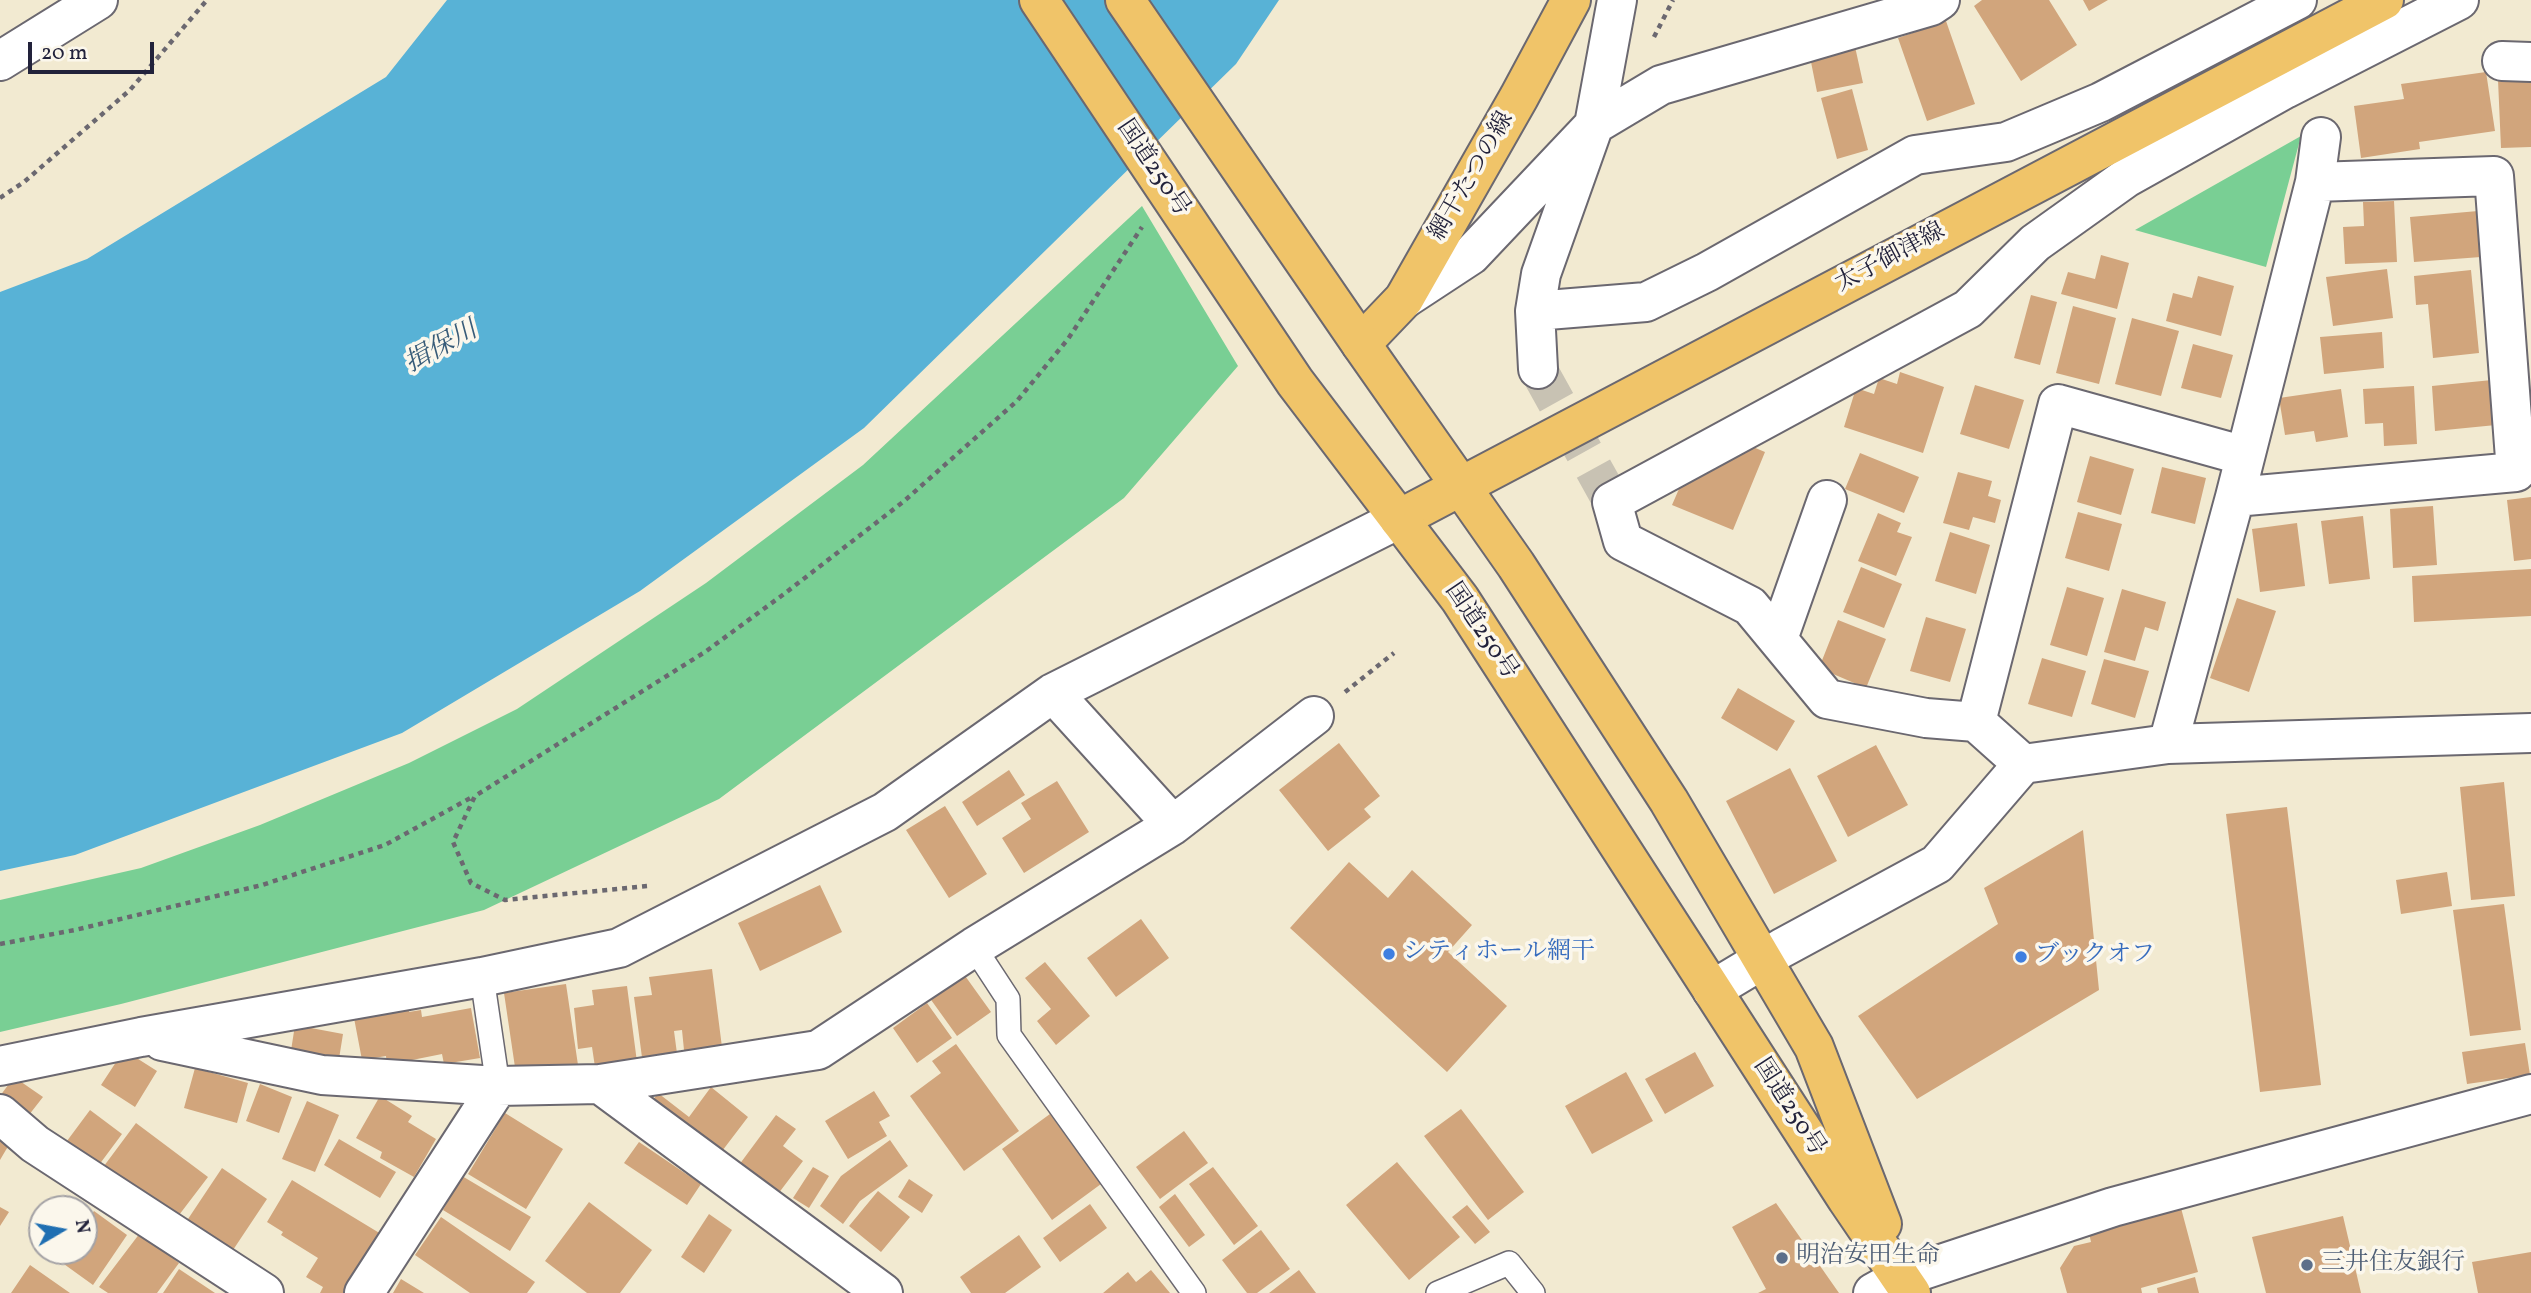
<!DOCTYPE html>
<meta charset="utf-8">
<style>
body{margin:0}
#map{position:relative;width:2531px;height:1293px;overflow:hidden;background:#f2ead1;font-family:Vollkorn,serif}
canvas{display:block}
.north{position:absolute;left:28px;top:1195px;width:70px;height:70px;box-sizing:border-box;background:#fbf7ec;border:2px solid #a4a2a5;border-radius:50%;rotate:80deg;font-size:19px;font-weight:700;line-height:28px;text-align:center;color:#22223b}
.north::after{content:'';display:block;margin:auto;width:24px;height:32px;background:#1f6fb2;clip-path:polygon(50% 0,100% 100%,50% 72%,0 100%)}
.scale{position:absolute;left:28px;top:42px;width:126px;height:32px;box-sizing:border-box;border:4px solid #22223b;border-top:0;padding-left:9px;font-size:21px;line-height:24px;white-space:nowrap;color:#22223b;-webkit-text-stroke:5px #fbf7ec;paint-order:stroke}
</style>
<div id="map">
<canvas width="2531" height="1293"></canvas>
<div class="north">N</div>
<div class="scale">20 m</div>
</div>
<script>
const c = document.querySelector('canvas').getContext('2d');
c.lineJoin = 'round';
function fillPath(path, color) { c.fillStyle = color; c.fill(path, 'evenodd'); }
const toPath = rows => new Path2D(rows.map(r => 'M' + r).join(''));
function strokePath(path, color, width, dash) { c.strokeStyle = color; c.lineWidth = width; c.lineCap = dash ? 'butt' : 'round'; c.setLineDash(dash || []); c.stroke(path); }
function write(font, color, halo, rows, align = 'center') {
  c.font = font + ' Vollkorn,"Noto Serif JP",serif'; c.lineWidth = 7; c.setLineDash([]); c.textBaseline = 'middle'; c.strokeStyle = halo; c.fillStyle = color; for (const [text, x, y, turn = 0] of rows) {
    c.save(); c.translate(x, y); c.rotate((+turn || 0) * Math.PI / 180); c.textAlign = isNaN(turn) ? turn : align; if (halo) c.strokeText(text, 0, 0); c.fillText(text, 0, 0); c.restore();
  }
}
fillPath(toPath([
 [2301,136,2266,267,2135,230],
 [1142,206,1238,366,1124,498,719,799,484,910,121,1004,0,1032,0,900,141,868,260,825,409,763,517,709,706,583,863,465]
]), '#79cf94');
fillPath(toPath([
 [447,0,1279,0,1236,64,864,428,640,591,402,733,75,855,0,871,0,292,87,259,386,77]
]), '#58b2d6');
fillPath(toPath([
 [1982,0,2049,0,2077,45,2021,81,1974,6],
 [2083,0,2108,0,2089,11],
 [1946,21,1975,104,1927,121,1898,38],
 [1854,42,1863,83,1817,92,1809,52],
 [2486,72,2495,131,2419,142,2420,149,2361,158,2354,106,2404,99,2401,84],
 [2531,79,2531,147,2501,148,2498,80],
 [1852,89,1868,150,1837,159,1821,98],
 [2394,201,2397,262,2345,264,2343,227,2364,226,2363,202],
 [2478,211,2481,257,2414,262,2410,217],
 [2101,255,2129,263,2117,309,2061,294,2068,272,2095,279],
 [2387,269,2393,318,2333,326,2326,277],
 [2471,270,2479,353,2433,358,2428,304,2416,305,2414,276],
 [2198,276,2234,286,2221,336,2166,321,2173,293,2192,298],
 [2031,295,2057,302,2040,365,2014,358],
 [2073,306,2116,318,2099,384,2056,373],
 [2132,318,2179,331,2161,396,2115,384],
 [2382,332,2384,368,2324,374,2320,337],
 [2193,344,2233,355,2221,398,2181,388],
 [1900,372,1944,387,1923,453,1844,427,1856,388,1874,394,1879,378,1897,384],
 [2492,380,2496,425,2435,431,2432,386],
 [1975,385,2024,400,2009,449,1960,434],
 [2414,386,2417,444,2384,446,2383,423,2365,424,2363,389],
 [2341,389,2348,437,2316,442,2314,431,2285,435,2279,398],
 [1753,447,1765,452,1733,530,1672,505,1682,482],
 [1860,453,1919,477,1904,513,1845,489],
 [2090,456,2134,469,2121,515,2077,502],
 [2162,467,2206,478,2195,524,2151,513],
 [1958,472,1992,481,1988,496,2001,500,1995,523,1973,517,1969,530,1943,523],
 [2531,497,2531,559,2514,561,2507,500],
 [2433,506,2437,565,2393,568,2390,509],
 [2078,512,2122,524,2109,571,2065,558],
 [1878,513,1901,523,1897,532,1912,537,1896,576,1858,561],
 [2363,516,2370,579,2329,584,2321,521],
 [2297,523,2305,586,2260,592,2252,529],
 [1950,532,1990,545,1976,594,1935,581],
 [1861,567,1902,584,1884,628,1843,612],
 [2531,569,2531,616,2414,622,2412,576],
 [2067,587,2104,598,2087,656,2050,645],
 [2122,589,2166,602,2158,631,2145,627,2135,661,2104,652],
 [2237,598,2276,611,2249,692,2210,678],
 [1926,617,1966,629,1950,682,1910,671],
 [1838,620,1886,639,1866,688,1819,668],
 [2042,658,2086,671,2072,717,2028,704],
 [2104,659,2149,671,2135,718,2091,704],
 [1738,688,1795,721,1777,751,1721,718],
 [1339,743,1380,796,1364,809,1371,817,1328,851,1279,790],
 [1876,745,1908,805,1848,837,1817,776],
 [1790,768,1837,861,1774,894,1726,801],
 [1009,770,1025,795,977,826,962,802],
 [1057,781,1089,832,1024,873,1002,838,1031,819,1021,803],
 [2504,782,2515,896,2471,900,2460,787],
 [945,806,987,874,949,898,906,830],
 [2287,807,2321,1085,2260,1092,2226,814],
 [2083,830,2099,990,1917,1099,1858,1016,1998,924,1984,888],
 [1349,862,1388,898,1412,870,1472,925,1448,952,1507,1006,1447,1072,1290,928],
 [2447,872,2452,906,2401,914,2396,880],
 [820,885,842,932,760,971,738,923],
 [2504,904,2521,1030,2470,1036,2453,910],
 [1141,919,1169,958,1116,997,1087,958],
 [1045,962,1090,1016,1056,1045,1037,1021,1051,1009,1025,978],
 [712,969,723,1055,685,1060,682,1030,674,1031,678,1061,643,1065,634,997,652,995,649,977],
 [963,973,991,1012,957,1036,929,997],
 [566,984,578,1065,516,1074,504,993],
 [627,986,637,1062,595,1067,592,1047,578,1049,574,1008,594,1005,592,990],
 [927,1003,952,1038,917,1063,893,1028],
 [409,1008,409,1012,421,1010,422,1017,471,1008,480,1058,444,1064,442,1054,387,1065,386,1056,362,1060,354,1018],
 [295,1025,343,1034,338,1065,290,1057],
 [2525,1043,2530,1075,2467,1084,2462,1052],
 [956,1044,1019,1131,964,1171,910,1096,941,1073,932,1061],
 [124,1050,157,1071,135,1107,101,1085],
 [1695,1052,1714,1086,1665,1114,1645,1079],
 [195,1068,248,1083,237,1123,184,1108],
 [1626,1072,1653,1121,1592,1154,1565,1106],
 [14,1077,43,1097,25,1120,0,1096],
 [260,1084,292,1097,279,1133,246,1121],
 [711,1087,748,1117,716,1159,648,1107,658,1093,689,1117],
 [874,1091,890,1116,879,1122,887,1136,848,1159,825,1121],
 [380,1096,412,1116,408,1122,436,1139,414,1177,380,1158,382,1152,356,1138],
 [307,1101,339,1115,315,1172,282,1159],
 [1461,1109,1524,1192,1488,1220,1424,1136],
 [90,1110,122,1134,96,1169,64,1145],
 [505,1113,563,1149,526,1209,468,1174],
 [1050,1114,1101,1184,1052,1220,1002,1149],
 [776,1115,796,1129,783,1146,803,1161,778,1194,739,1165],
 [136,1123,208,1177,176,1219,104,1166],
 [1184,1131,1208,1163,1160,1199,1136,1167],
 [0,1137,10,1143,0,1160],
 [339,1139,396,1172,380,1198,324,1165],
 [890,1140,908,1166,860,1201,843,1224,820,1206,841,1176],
 [639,1142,701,1184,687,1205,624,1163],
 [1397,1162,1460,1237,1409,1280,1346,1205],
 [813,1167,829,1176,809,1208,793,1198],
 [1213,1167,1258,1226,1234,1245,1189,1184],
 [222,1168,267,1199,231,1253,186,1222],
 [462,1176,531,1217,510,1251,443,1210],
 [909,1179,933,1195,922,1213,898,1197],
 [292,1180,386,1237,352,1293,320,1293,323,1287,306,1277,318,1258,281,1235,283,1232,267,1222],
 [878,1191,910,1217,881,1252,849,1226],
 [1175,1194,1205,1235,1189,1247,1159,1207],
 [589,1202,652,1250,620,1293,587,1293,545,1261],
 [1776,1203,1839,1293,1758,1293,1766,1289,1732,1227],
 [1090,1204,1107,1228,1060,1262,1043,1238],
 [1467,1205,1490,1232,1475,1244,1452,1217],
 [0,1207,9,1212,0,1226],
 [2181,1208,2198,1272,2141,1288,2142,1293,2067,1293,2060,1268,2074,1246,2091,1242,2089,1233],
 [94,1211,127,1235,93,1285,50,1254,52,1251,84,1251,84,1225],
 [709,1214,732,1230,704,1273,681,1257],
 [2343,1216,2361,1293,2266,1293,2252,1237],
 [441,1217,535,1282,527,1293,470,1293,415,1255],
 [1261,1230,1290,1269,1257,1293,1247,1293,1222,1260],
 [140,1233,179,1263,157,1293,108,1293,99,1287],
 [1019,1235,1041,1267,1005,1293,971,1293,960,1277],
 [2531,1252,2531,1293,2478,1293,2472,1262],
 [30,1265,70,1293,11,1293],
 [179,1269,215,1293,163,1293],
 [1151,1270,1170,1293,1103,1293,1128,1272,1136,1282],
 [1299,1270,1316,1293,1269,1293],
 [2195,1277,2199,1293,2158,1293,2157,1288],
 [401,1279,424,1293,393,1293]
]), '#d1a57c');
strokePath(toPath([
 [1538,369,1612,502]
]), '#c8c2b3', 38, [38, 19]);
const lane = toPath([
 [974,947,1008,999,1009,1035,1194,1293],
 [482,977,498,1086],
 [1438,1293,1509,1263,1533,1293]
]);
const street = toPath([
 [0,61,98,0],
 [2502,61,2531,62],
 [1404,299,1471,255,1594,125,1661,85,1931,6,1940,0],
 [1535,311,1646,302,1707,272,1915,155,2006,142,2101,102,2297,0],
 [1538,369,1535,311,1541,274,1594,125,1617,0],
 [2235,497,2516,472,2494,176,2315,182],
 [1778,639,1827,500],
 [1053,693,1173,825],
 [1976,722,2058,404,2245,456],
 [2168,744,2235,497,2315,182,2321,137],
 [2023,764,1976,722,1926,718,1827,699,1750,606,1623,541,1612,502,1968,309,2035,243,2126,178,2285,89,2459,0],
 [1712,990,1782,948,1937,864,2023,764,2168,744,2531,733],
 [162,1041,322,1075,498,1086,600,1084,818,1050,974,947,1173,825,1314,716],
 [0,1066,141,1037,482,977,619,948,885,812,1053,693,1399,519],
 [600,1084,883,1293],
 [0,1114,35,1144,264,1293],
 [364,1293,498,1086],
 [1873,1293,1902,1277,2113,1207,2531,1094]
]);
const primary = toPath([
 [1361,344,1404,299,1519,97,1571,0],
 [1399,519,2384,0]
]);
const highway = toPath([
 [1039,0,1295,382,1460,599,1847,1199,1911,1293],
 [1125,0,1361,344,1516,565,1669,801,1814,1047,1882,1224]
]);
strokePath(lane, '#6b6870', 26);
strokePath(street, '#6b6870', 42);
strokePath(primary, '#6b6870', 42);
strokePath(highway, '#6b6870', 42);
strokePath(toPath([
 [1654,37,1673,0],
 [0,198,24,182,130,90,207,0],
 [1345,692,1394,653],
 [647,886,505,900,471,883,453,842,475,796,705,652,784,594,903,502,1017,401,1068,339,1142,227],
 [0,944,75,930,262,885,385,845,474,796]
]), '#6b6870', 4.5, [5, 5]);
strokePath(lane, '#fff', 23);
strokePath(street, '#fff', 38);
strokePath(primary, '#f0c469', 38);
strokePath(highway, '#f0c469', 38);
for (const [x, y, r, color] of [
 [1389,954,7,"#3f7fe0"],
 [2021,957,7,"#3f7fe0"],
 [1782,1258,7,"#5c6f8a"],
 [2307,1265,7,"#5c6f8a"]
]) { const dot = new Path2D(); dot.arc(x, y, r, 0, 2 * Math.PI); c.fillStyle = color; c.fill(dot); strokePath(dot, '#fbf7ec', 2.5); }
write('24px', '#22223b', '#fbf7ec', [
 ["国道250号",1152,169,56],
 ["網干たつの線",1473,177,-60],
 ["太子御津線",1891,259,-28],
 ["国道250号",1480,632,56],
 ["国道250号",1788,1108,57]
]);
write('24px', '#366cbe', '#fbf7ec', [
 ["シティホール網干",1403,954],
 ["ブックオフ",2035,957]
], 'left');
write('24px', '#4e5e75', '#fbf7ec', [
 ["明治安田生命",1796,1258],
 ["三井住友銀行",2321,1265]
], 'left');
write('italic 26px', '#385c79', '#fbf7ec', [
 ["揖保川",442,349,-29]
]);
</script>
